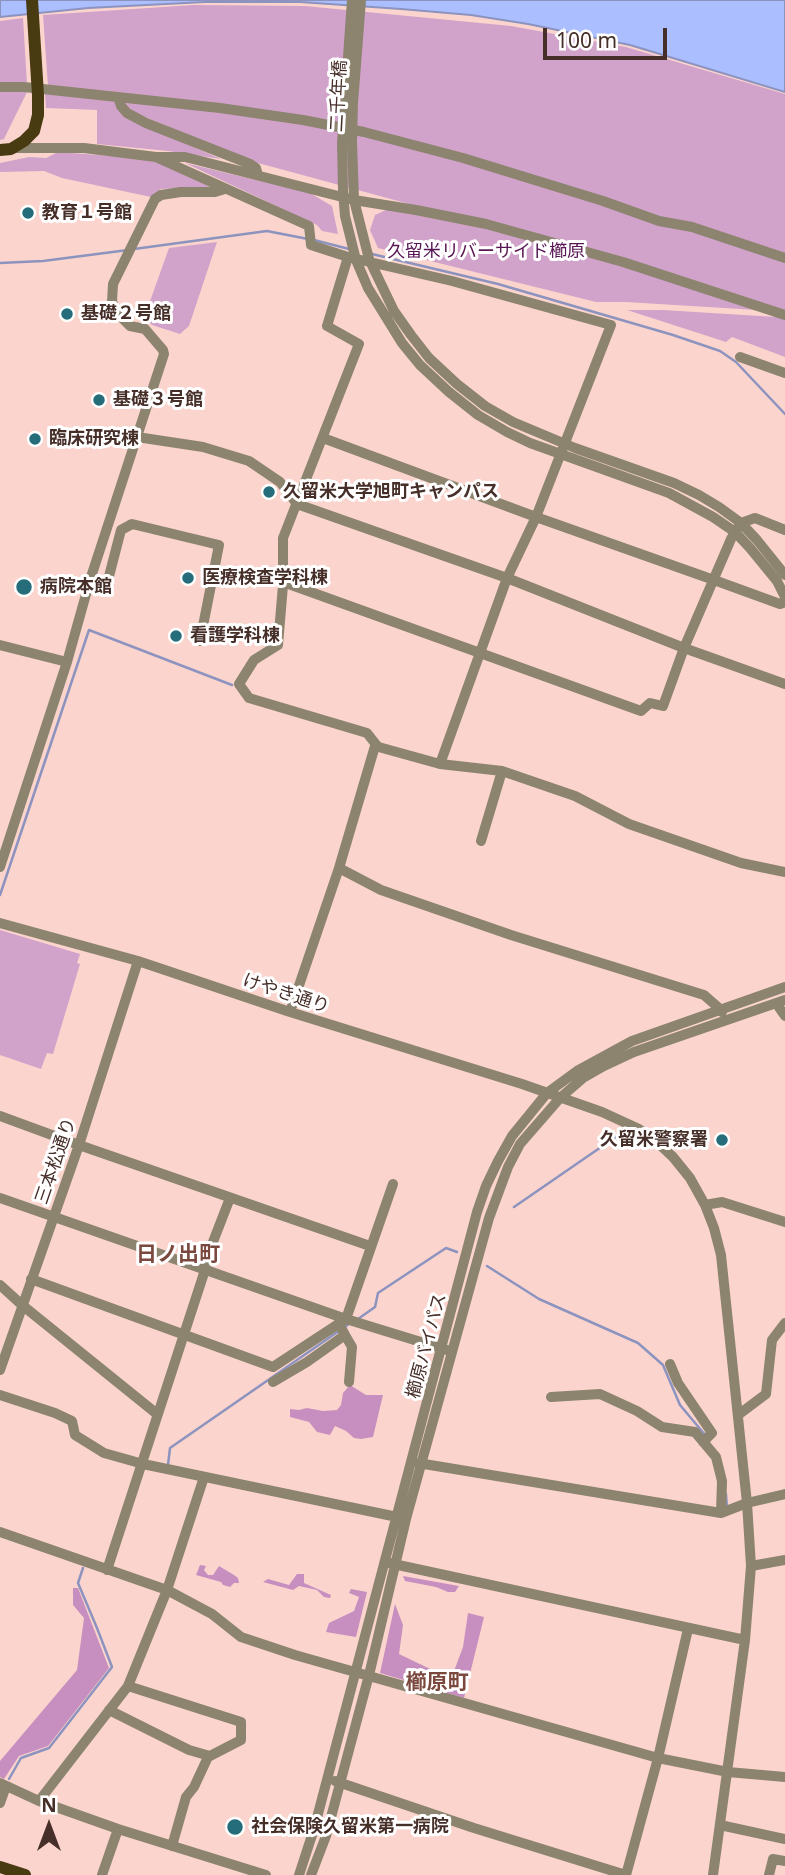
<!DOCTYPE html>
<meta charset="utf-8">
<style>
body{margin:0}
#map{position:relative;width:785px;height:1875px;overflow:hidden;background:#fbd5cd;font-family:"Noto Sans",sans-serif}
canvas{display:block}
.north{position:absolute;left:14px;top:1791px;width:70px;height:70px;-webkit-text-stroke:5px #fff;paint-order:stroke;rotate:0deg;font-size:19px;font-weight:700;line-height:28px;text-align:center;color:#462e29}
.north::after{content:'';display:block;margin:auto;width:24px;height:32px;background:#462e29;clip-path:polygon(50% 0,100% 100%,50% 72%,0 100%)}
.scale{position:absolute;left:543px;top:28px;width:124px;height:32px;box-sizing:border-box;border:4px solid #462e29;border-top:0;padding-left:9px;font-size:21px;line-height:24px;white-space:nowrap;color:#462e29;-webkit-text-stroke:5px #fff;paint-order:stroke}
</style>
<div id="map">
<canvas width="785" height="1875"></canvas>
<div class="north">N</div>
<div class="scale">100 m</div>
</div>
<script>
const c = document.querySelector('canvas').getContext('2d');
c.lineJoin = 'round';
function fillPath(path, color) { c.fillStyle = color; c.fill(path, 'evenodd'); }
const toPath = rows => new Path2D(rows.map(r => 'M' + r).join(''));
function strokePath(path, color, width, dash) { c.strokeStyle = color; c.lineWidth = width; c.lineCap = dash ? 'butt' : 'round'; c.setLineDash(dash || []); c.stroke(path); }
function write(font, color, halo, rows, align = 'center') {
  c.font = font + ' "Noto Sans","Noto Sans JP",sans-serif'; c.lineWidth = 6; c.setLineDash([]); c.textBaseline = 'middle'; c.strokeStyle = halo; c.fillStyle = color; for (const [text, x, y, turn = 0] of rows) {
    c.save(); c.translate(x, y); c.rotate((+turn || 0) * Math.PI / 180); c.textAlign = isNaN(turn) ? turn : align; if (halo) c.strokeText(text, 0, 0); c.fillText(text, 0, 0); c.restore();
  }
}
fillPath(toPath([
 [193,5,305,6,511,26,626,47,785,94,785,357,732,337,726,342,627,310,663,310,776,317,612,259,247,160,131,111,123,101,48,86,43,15],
 [23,18,27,84,0,85,0,21],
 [0,90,28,90,4,139,0,140],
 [45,93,113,99,123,116,221,159,168,151,97,144,97,110,46,108],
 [58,152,153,159,211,187,161,189,151,197,62,178,44,171,0,172,0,163,29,157,46,158],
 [185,163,310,193,332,206,338,234,322,231,317,225],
 [388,209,487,229,620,265,757,310,626,302,596,302,378,248,370,230,375,215],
 [217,242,189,326,180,334,152,325,147,320,149,304,169,248],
 [0,930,80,954,77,963,80,964,53,1054,47,1053,41,1069,0,1055]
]), '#d1a3ca');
fillPath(toPath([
 [350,1385,366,1395,383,1395,373,1437,361,1439,354,1438,346,1431,335,1426,330,1435,317,1432,309,1422,290,1417,290,1409,299,1410,307,1408,323,1411,337,1410,341,1405,343,1393],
 [200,1565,206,1566,204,1570,208,1575,213,1575,219,1566,234,1575,238,1578,239,1583,234,1583,230,1587,223,1585,221,1582,196,1575],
 [297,1574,304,1574,304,1583,331,1595,330,1598,324,1597,317,1590,299,1586,293,1590,263,1582,268,1579,289,1585],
 [403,1576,459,1586,455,1592,448,1592,436,1587,405,1581],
 [73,1588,78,1588,109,1668,48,1746,19,1756,4,1779,0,1777,0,1761,77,1670,84,1618,73,1605],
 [351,1589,367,1592,356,1637,326,1632,329,1623,354,1611,359,1597,349,1593],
 [395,1604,403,1625,399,1654,451,1679,463,1647,468,1613,484,1617,464,1698,380,1673]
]), '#c78fbf');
const water = toPath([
 [0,0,785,0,785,92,630,45,528,24,471,15,401,9,300,2,205,2,88,8,0,17,0,0]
]);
fillPath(water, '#abbeff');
strokePath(water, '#8d93bf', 2);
strokePath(toPath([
 [314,240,349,249],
 [134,249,267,231,308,239],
 [372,254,498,284,673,335,720,351,736,362,785,414],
 [0,263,43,261,128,250],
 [0,895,89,630,232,685],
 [514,1207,620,1134],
 [487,1266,539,1299,638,1343,663,1365,680,1405,706,1436],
 [358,1319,375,1307,378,1293,446,1248,457,1252],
 [168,1465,170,1448,349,1324],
 [726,1494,727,1508],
 [9,1779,21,1758,49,1748,112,1667,97,1628,78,1583,83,1568]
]), '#8d93bf', 2.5);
strokePath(toPath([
 [352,0,342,143,343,191,345,216,356,260,368,288,402,343,420,365,449,392,478,415,507,432,530,443,669,493,713,517,735,532,750,548,777,581,785,597],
 [361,0,353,103,352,142,354,200,369,259,394,311,411,335,429,358,457,384,485,406,513,422,575,448,674,483,699,495,719,507,741,523,757,540,785,575],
 [0,87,24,87,220,108,303,120,364,132,463,158,603,201,659,221,692,227,785,258],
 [118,97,121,106,127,113,146,123,250,164,256,168,258,175],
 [12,148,84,148,156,157,185,157,354,200,416,210,486,224,623,262,785,315],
 [158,158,309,226,311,245,348,257],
 [740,357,785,373],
 [137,437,203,447,249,461,280,482,297,504,507,578,684,648,785,684],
 [323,438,536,517,714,580,780,604,785,602],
 [90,580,107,584,121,530,132,524,219,545,200,641],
 [283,582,641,711,650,703,663,706,684,648,731,539,741,523,755,518,785,530],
 [0,645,67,662],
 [378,747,367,733,249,698,239,684,254,660,278,645,283,585,283,538,359,344,327,326,348,257,452,281,611,325,536,517,507,578,440,764],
 [481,841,502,771],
 [0,867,67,662,90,580,164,354,163,350,145,329,130,326,120,316,112,302,113,284,155,199,161,195,181,192,215,192,225,189],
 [339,868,381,890,511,935,704,995,720,1009,722,1012],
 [0,923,138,961,290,1012,522,1084,602,1112,639,1129,656,1141,673,1157,690,1178,705,1205,714,1228,721,1255,747,1503,751,1566,745,1640,713,1875],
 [776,1003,785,1016],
 [290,1012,339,868,375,746,440,764,502,771,575,796,629,824,741,863,785,872],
 [0,1116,79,1145,370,1246],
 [0,1198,346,1319,447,1350],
 [705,1205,722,1202,785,1222],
 [31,1279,273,1367,346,1319,393,1184],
 [0,1285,22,1305,157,1414],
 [345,1335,352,1347,349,1382],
 [670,1364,678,1383,712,1433,703,1442],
 [0,1370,79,1145,138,961],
 [273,1382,307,1362,345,1335,339,1324],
 [0,1395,55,1413,72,1421,75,1435,104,1453,143,1464,402,1518],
 [551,1397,600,1394,637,1411,662,1427,695,1432,716,1457,722,1481,721,1513],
 [738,1415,766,1394,772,1340,785,1323],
 [418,1463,721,1513,747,1503,785,1494],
 [0,1532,167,1590,212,1614,241,1637,295,1655,658,1758,728,1772,785,1777],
 [389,1563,745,1640],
 [751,1566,785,1560],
 [107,1570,205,1270,211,1247,230,1198],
 [128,1686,241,1722,241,1740,208,1757,194,1787,186,1797,172,1846],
 [109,1710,189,1750,210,1756],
 [335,1781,474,1828,626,1875],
 [0,1783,39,1801,118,1829,266,1875],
 [39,1801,128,1686,167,1590,204,1477],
 [0,1803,6,1786],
 [720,1825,785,1839],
 [102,1875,118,1829],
 [299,1875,314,1829,477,1212,486,1186,498,1161,512,1136,547,1093,577,1071,632,1041,785,987],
 [311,1875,326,1836,369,1675,406,1519,489,1218,508,1167,520,1144,560,1098,583,1078,604,1066,634,1052,785,1000],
 [626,1875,658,1758,688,1629],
 [769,1875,773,1859,785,1861]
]), '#8c846f', 10);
strokePath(toPath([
 [0,150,11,149,24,141,34,131,38,115,38,95,32,0],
 [0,1867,25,1875]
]), '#493b11', 12);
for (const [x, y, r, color] of [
 [28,213,7,"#256d7a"],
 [67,314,7,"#256d7a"],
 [99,400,7,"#256d7a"],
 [35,439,7,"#256d7a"],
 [269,492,7,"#256d7a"],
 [188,578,7,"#256d7a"],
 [24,587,9,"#256d7a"],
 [176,636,7,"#256d7a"],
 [722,1140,7,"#256d7a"],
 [235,1827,9,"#256d7a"]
]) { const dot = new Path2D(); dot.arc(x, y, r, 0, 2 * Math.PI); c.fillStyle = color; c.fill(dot); strokePath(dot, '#fff', 2.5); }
write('18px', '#462e29', '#fff', [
 ["二千年橋",339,96,-87],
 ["けやき通り",286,994,18],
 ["三本松通り",56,1161,-71],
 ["櫛原バイパス",427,1346,-75]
]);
write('bold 18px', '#462e29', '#fff', [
 ["教育１号館",42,213],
 ["基礎２号館",81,314],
 ["基礎３号館",113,400],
 ["臨床研究棟",49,439],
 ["久留米大学旭町キャンパス",283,492],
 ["医療検査学科棟",202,578],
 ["病院本館",40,587],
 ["看護学科棟",190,636],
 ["久留米警察署",708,1140,"right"],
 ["社会保険久留米第一病院",251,1827]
], 'left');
write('18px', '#591654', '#fff', [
 ["久留米リバーサイド櫛原",486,252]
]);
write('bold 21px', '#7b483e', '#fff', [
 ["日ノ出町",178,1255],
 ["櫛原町",437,1683]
]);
</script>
